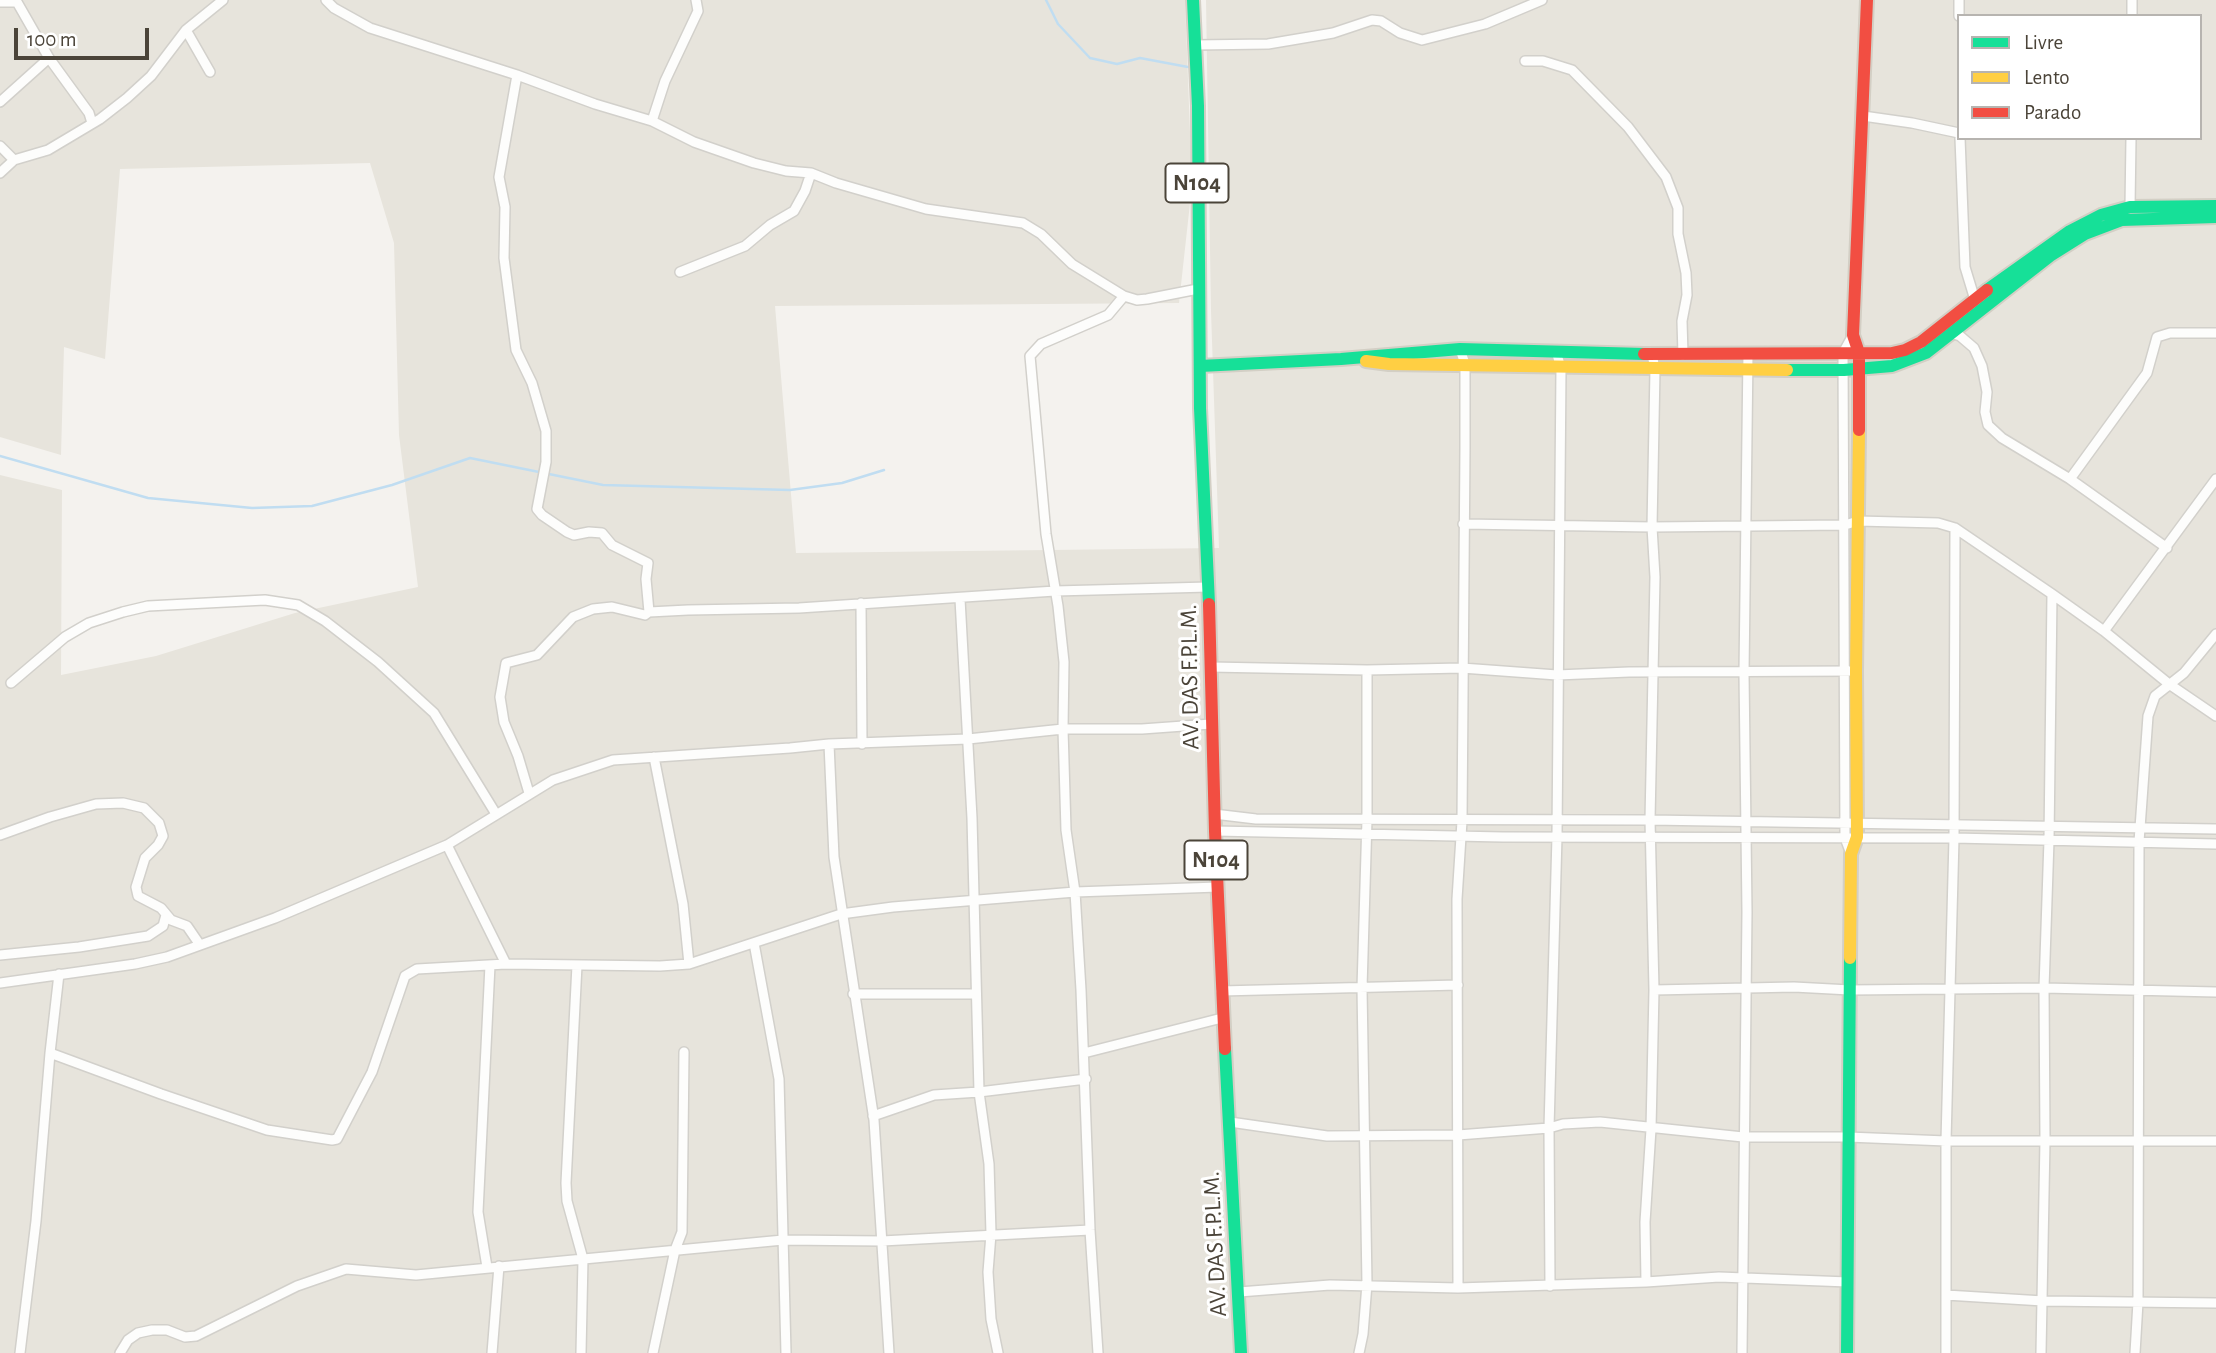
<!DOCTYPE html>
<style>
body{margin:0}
#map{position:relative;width:2216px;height:1353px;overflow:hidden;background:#f4f2ee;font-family:"Alegreya Sans",sans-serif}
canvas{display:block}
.legend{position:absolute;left:1957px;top:14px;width:245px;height:126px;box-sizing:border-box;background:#fff;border:2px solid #b7b4b0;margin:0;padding:9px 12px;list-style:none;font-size:21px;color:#4b4439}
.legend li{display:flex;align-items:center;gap:14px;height:35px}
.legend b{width:35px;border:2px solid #b7b4b0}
.scale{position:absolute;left:14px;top:28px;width:135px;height:32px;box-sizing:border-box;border:4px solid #4b4439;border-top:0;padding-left:9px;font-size:21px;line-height:24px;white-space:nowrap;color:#4b4439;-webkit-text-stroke:5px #fff;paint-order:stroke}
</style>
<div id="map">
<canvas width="2216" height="1353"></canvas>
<ul class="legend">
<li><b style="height:9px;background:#16e098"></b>Livre</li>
<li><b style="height:9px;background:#ffcf43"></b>Lento</li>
<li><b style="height:9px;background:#f24e42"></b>Parado</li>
</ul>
<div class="scale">100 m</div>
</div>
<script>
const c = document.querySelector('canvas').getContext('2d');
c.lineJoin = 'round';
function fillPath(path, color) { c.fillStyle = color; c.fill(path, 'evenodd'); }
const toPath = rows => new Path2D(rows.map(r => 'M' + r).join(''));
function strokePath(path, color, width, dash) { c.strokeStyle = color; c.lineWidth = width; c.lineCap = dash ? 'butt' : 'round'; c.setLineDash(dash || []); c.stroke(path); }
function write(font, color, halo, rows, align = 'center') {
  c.font = font + ' "Alegreya Sans",sans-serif'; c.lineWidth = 6; c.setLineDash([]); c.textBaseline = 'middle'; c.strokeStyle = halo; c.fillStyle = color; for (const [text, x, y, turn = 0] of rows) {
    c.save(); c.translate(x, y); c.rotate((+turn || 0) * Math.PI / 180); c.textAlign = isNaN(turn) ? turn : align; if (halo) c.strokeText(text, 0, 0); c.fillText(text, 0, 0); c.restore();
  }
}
fillPath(toPath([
 [0,0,1185,0,1192,185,1179,303,775,306,796,553,1219,548,1211,311,1206,0,2216,0,2216,1353,0,1353,0,475,62,490,61,675,156,656,295,613,418,587,399,435,394,243,370,163,120,169,105,359,64,347,61,455,0,437],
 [1959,16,2200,16,2200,138,1959,138]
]), '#e7e4dc');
strokePath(toPath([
 [1046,0,1058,24,1090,58,1117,64,1140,58,1188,67],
 [0,456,148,498,252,508,312,506,392,485,470,458,603,485,790,490,842,483,884,470]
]), '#c0ddf1', 2.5);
const street = toPath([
 [326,0,334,8,370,28,517,75,595,104,652,121,694,142,754,163,786,171,811,173,836,183,926,209,1023,223,1041,234,1072,264,1124,296,1137,300,1147,299,1198,289],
 [0,2,17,2,49,58,89,113,92,123],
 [1959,16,1959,0],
 [2132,16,2132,0],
 [186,30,210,72],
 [1195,45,1268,44,1333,33,1372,20,1381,21,1400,33,1422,40,1485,24,1542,0],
 [1525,61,1543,61,1572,70,1628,127,1666,177,1678,208,1678,234,1686,273,1687,295,1682,321,1683,355],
 [517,75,499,177,505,207,504,258,516,350,532,383,546,431,546,462,537,509,542,515,567,532,574,535,589,532,602,533,612,545,648,563,646,579,649,612],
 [0,102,49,58],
 [1863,116,1912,123,1959,133],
 [652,121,665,81,698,11,696,0],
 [1960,138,1965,267,1975,300],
 [0,146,14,160],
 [0,173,14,160,48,150,100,119,127,98,151,76,186,30,223,0],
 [2130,207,2131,138],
 [680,272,745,246,770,225,794,211,805,191,811,173],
 [1951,333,1960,336,1974,348,1982,366,1987,392,1985,412,1988,425,2002,438,2070,479,2167,548],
 [2070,479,2147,373,2157,337,2170,333,2216,333],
 [1463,524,1652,527,1845,525,1858,521,1938,523,1955,528,2052,594,2104,631,2169,684,2216,716],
 [960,599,972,818,979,1092,989,1164,991,1234,988,1272,991,1319,998,1353],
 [861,603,862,744],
 [2104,631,2216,479],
 [1210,667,1367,670,1462,668,1557,675,1629,672,1856,671],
 [11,683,65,637,89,623,123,612,148,606,265,600,298,605,325,621,378,662,434,713,496,814],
 [829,744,834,857,874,1120,889,1353],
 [654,757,683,904,689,964],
 [529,793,518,756,504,722,500,697,506,663,537,655,573,617,593,609,612,607,645,615,649,612,688,610,799,608,1055,591,1209,587],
 [1214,814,1256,819,1650,820,2216,829],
 [1215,831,1503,837,1954,838,2216,844],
 [0,835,50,817,96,804,123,803,144,808,159,823,163,836,158,845,145,858,136,887,138,896,161,908,171,920,187,926,200,945],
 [447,845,506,964],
 [1851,854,1845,838,1843,353,1853,335],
 [754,943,779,1079,786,1353],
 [0,955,79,947,148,936,163,926,166,915],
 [577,965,566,1183,567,1201,583,1259,581,1353],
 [0,983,135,964,167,957,275,918,447,845,553,780,613,760,790,748,829,744,968,739,1063,729,1142,729,1211,724],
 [1654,990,1794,987,1850,990,2044,988,2216,992],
 [1221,991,1458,985],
 [853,994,975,994],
 [50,1053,161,1094,267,1130,332,1140,337,1139,372,1072,405,976,417,969,506,964,660,966,689,964,841,914,893,907,1075,892,1218,887],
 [1084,1053,1222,1018],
 [873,1116,934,1095,979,1092,1086,1079],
 [1230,1122,1327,1136,1458,1135,1549,1128,1563,1124,1600,1122,1743,1137,1848,1137,1946,1141,2216,1141],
 [487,1267,478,1212,490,965],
 [1646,1282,1645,1222,1651,1129,1654,990,1650,820,1655,577,1652,527,1655,369,1652,354],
 [1550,1286,1549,1128,1557,836,1561,368,1556,351],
 [1458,1288,1457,899,1462,821,1465,447,1465,364,1460,349],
 [1239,1292,1330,1285,1458,1288,1646,1282,1719,1277,1848,1282],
 [1946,1295,2043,1301,2216,1303],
 [20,1353,36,1221,50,1053,59,974],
 [120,1353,128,1340,138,1333,152,1330,167,1330,185,1337,196,1336,297,1286,346,1269,416,1275,783,1240,882,1241,1090,1230],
 [492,1353,499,1266],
 [653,1353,675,1250,682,1232,684,1052],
 [1098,1353,1090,1230,1081,990,1075,892,1066,830,1063,729,1064,662,1058,606,1046,534,1030,356,1041,344,1108,315,1124,296],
 [1359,1353,1363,1334,1367,1284,1362,988,1367,819,1367,670],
 [1742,1353,1747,912,1744,673,1748,354],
 [1946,1353,1946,1141,1954,838,1955,528],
 [2041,1353,2045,1140,2044,988,2049,840,2052,594],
 [2135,1353,2138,1302,2139,842,2148,716,2155,696,2184,673,2216,634]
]);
const fast = toPath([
 [1193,0,1198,106,1200,408,1209,604],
 [1987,290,2070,231,2101,215,2130,207,2216,206],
 [1200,366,1341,359,1460,349,1644,354],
 [1787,370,1844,370,1892,366,1926,353,2050,256,2085,234,2122,220,2216,217],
 [1225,1049,1241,1353],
 [1847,1353,1850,958]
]);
const slow = toPath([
 [1366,361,1389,364,1787,370],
 [1850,958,1851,854,1857,837,1856,671,1859,430]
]);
const jam = toPath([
 [1644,354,1892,353,1905,350,1921,342,1987,290],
 [1859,430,1859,353,1853,335,1867,0],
 [1209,604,1215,831,1225,1049]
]);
strokePath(street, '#d2d0cb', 12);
strokePath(fast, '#d3cfc5', 16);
strokePath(slow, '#d3cfc5', 16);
strokePath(jam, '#d3cfc5', 16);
strokePath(street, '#fdfdfc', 9);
strokePath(fast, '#16e098', 12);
strokePath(slow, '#ffcf43', 12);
strokePath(jam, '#f24e42', 12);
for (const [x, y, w] of [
 [1197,183,63],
 [1216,860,63]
]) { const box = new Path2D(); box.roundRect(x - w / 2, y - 19.5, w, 39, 5); c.fillStyle = '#fff'; c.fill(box); strokePath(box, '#4b4439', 2); }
write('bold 23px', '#4b4439', null, [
 ["N104",1197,183],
 ["N104",1216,860]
]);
write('24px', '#4b4439', '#fff', [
 ["AV. DAS F.P.L.M.",1190,677,-91],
 ["AV. DAS F.P.L.M.",1215,1244,-93]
]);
</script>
